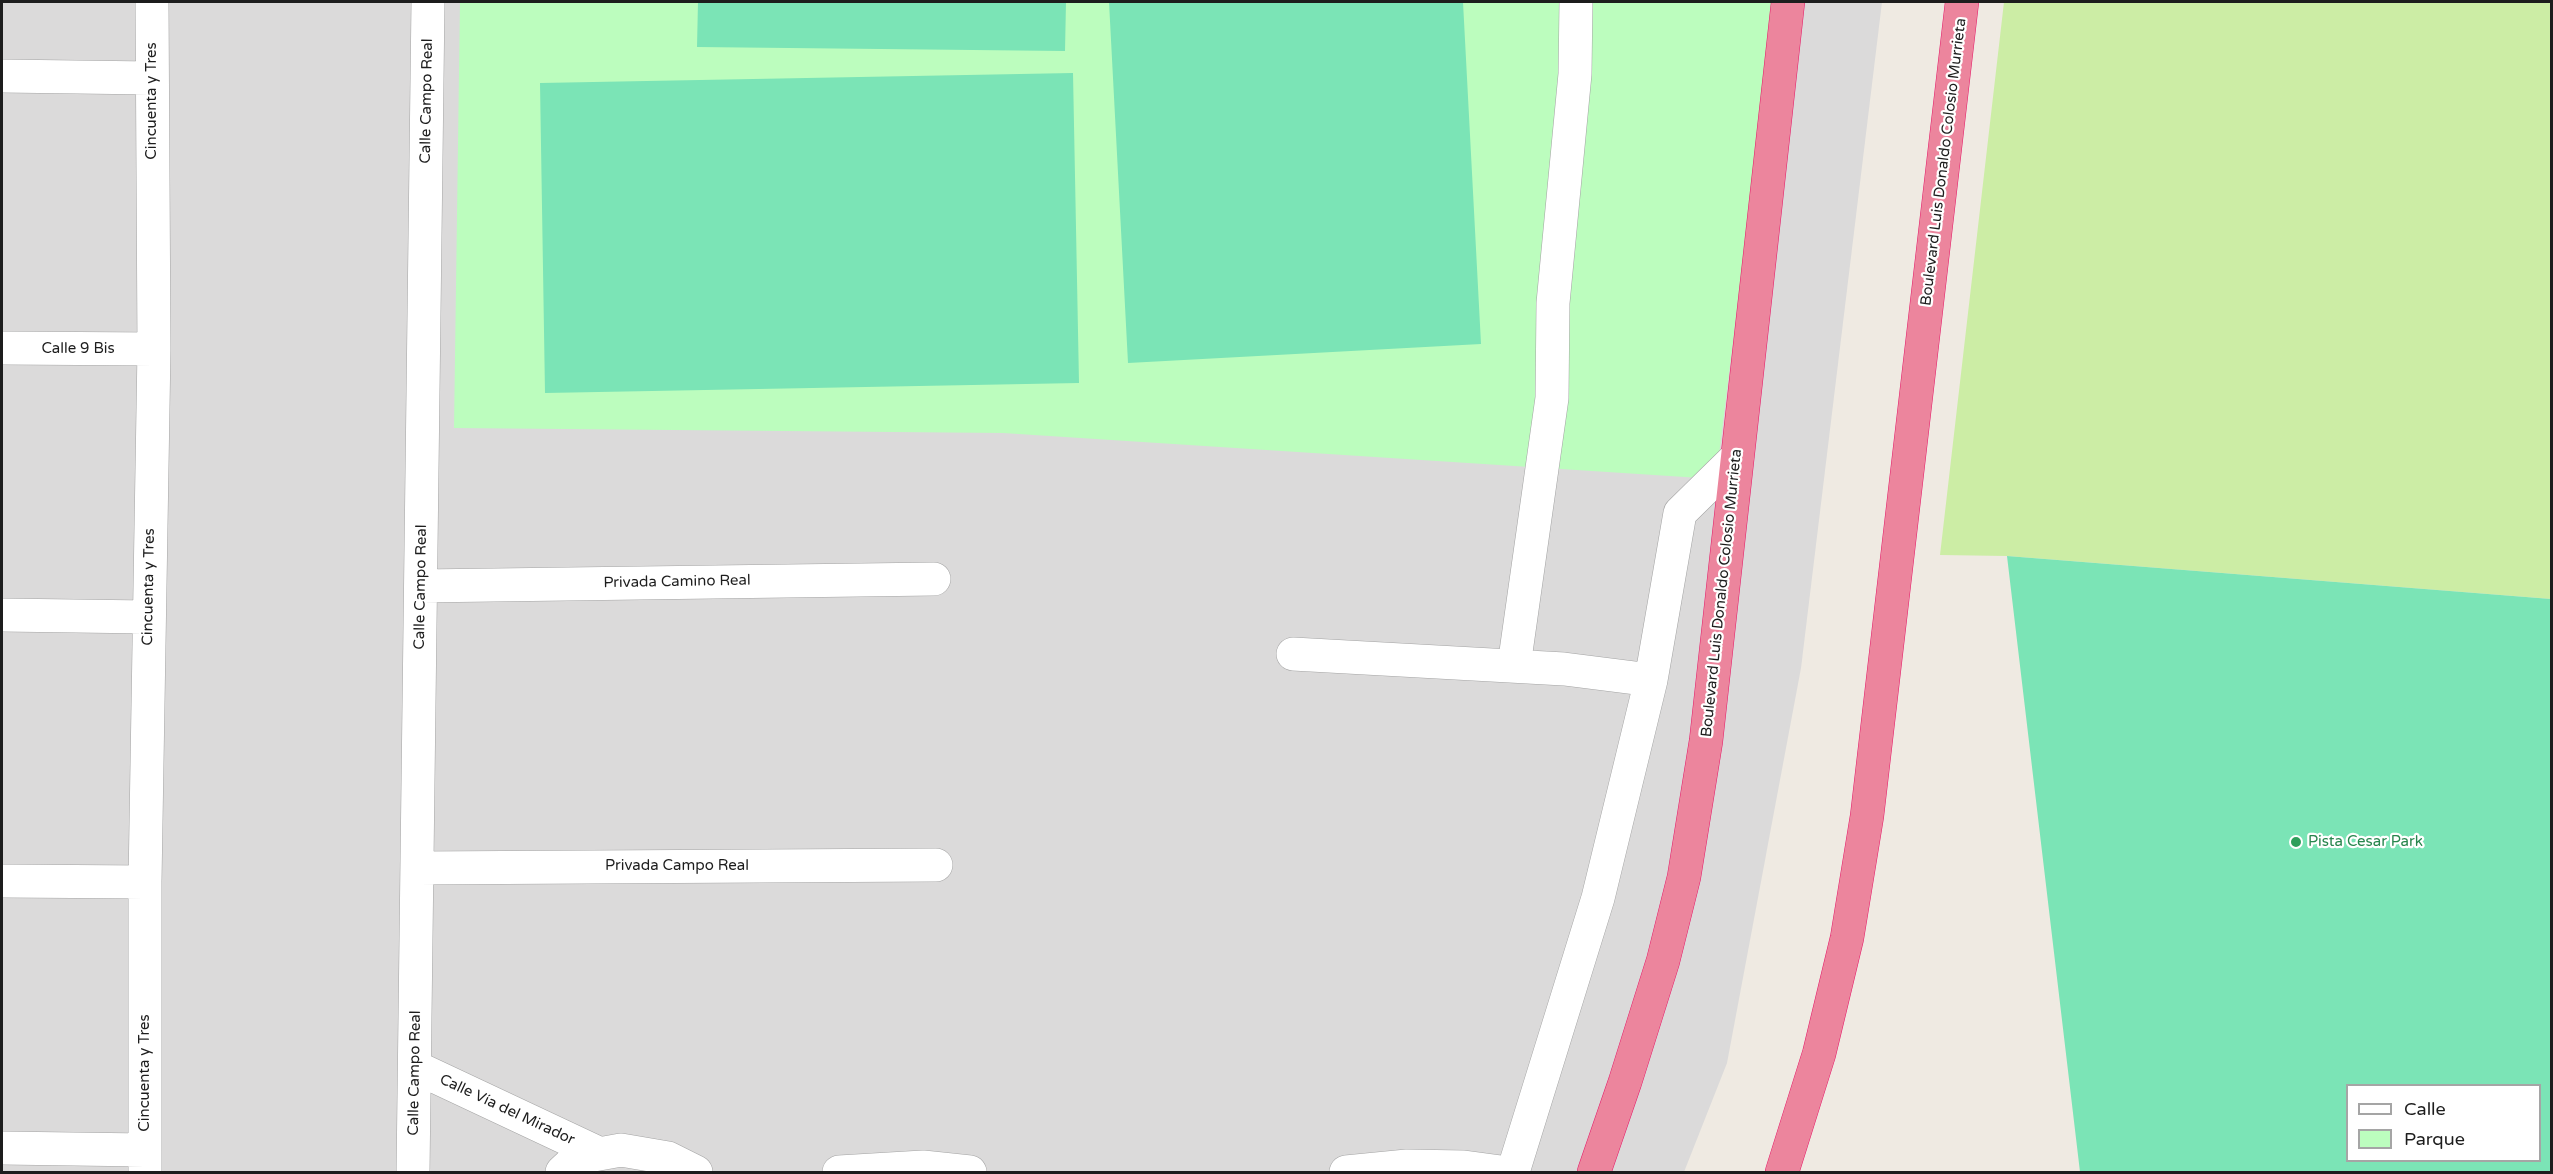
<!DOCTYPE html>
<meta charset="utf-8">
<style>
body{margin:0}
#map{position:relative;width:2553px;height:1174px;overflow:hidden;background:#efeae2;font-family:"Varela Round",sans-serif}
canvas{display:block}
.frame{position:absolute;inset:0;border:3px solid #1d1d1d;pointer-events:none}
.legend{position:absolute;left:2346px;top:1084px;width:195px;height:78px;box-sizing:border-box;background:#fff;border:2px solid #a5a5a5;margin:0;padding:8px 10px;list-style:none;font-size:18px;color:#1d1d1d}
.legend li{display:flex;align-items:center;gap:12px;height:30px}
.legend b{width:30px;border:2px solid #a5a5a5}
</style>
<div id="map">
<canvas width="2553" height="1174"></canvas>
<div class="frame"></div>
<ul class="legend">
<li><b style="height:8px;background:#fff"></b>Calle</li>
<li><b style="height:16px;background:#bcfdbe"></b>Parque</li>
</ul>
</div>
<script>
const c = document.querySelector('canvas').getContext('2d');
c.lineJoin = 'round';
function fillPath(path, color) { c.fillStyle = color; c.fill(path, 'evenodd'); }
const toPath = rows => new Path2D(rows.map(r => 'M' + r).join(''));
function strokePath(path, color, width, dash) { c.strokeStyle = color; c.lineWidth = width; c.lineCap = dash ? 'butt' : 'round'; c.setLineDash(dash || []); c.stroke(path); }
function write(font, color, halo, rows, align = 'center') {
  c.font = font + ' "Varela Round",sans-serif'; c.lineWidth = 4.5; c.setLineDash([]); c.textBaseline = 'middle'; c.strokeStyle = halo; c.fillStyle = color; for (const [text, x, y, turn = 0] of rows) {
    c.save(); c.translate(x, y); c.rotate((+turn || 0) * Math.PI / 180); c.textAlign = isNaN(turn) ? turn : align; if (halo) c.strokeText(text, 0, 0); c.fillText(text, 0, 0); c.restore();
  }
}
fillPath(toPath([
 [2,2,1882,2,1801,668,1727,1063,1684,1172,2,1172]
]), '#dbdada');
fillPath(toPath([
 [2004,2,2551,2,2551,599,2007,556,1940,555]
]), '#cceda5');
fillPath(toPath([
 [460,2,1775,2,1716,479,1003,433,454,428]
]), '#bcfdbe');
fillPath(toPath([
 [698,2,1066,2,1065,51,697,47],
 [1109,2,1463,2,1481,344,1128,363],
 [1073,73,1079,383,545,393,540,83],
 [2007,556,2551,599,2551,1172,2080,1172],
 [2348,1086,2540,1086,2540,1160,2348,1160]
]), '#7be4b6');
const minor = toPath([
 [2,76,151,78],
 [2,348,154,349],
 [421,586,934,579],
 [2,615,148,617],
 [1293,654,1564,669,1651,680],
 [1514,666,1552,398,1553,303,1575,74,1576,2],
 [418,868,936,865],
 [2,881,145,882],
 [415,1067,598,1153],
 [2,1148,145,1150],
 [145,1172,145,882,154,349,152,2],
 [413,1172,428,2],
 [562,1172,577,1158,621,1150,668,1158,696,1172],
 [839,1172,923,1167,970,1172],
 [1346,1172,1407,1166,1464,1167,1501,1172],
 [1513,1172,1598,898,1651,680,1680,513,1737,457]
]);
const highway = toPath([
 [1594,1172,1625,1082,1663,961,1684,877,1706,741,1788,2],
 [1782,1172,1819,1054,1847,938,1867,816,1962,2]
]);
strokePath(minor, '#a4a4a4', 34);
strokePath(highway, '#e41968', 34);
strokePath(minor, '#fff', 33);
strokePath(highway, '#ec859d', 33);
for (const [x, y, r, color] of [
 [2296,842,6,"#2e9e5b"]
]) { const dot = new Path2D(); dot.arc(x, y, r, 0, 2 * Math.PI); c.fillStyle = color; c.fill(dot); strokePath(dot, '#fff', 2); }
write('15px', '#1d1d1d', '#fff', [
 ["Cincuenta y Tres",152,101,-90],
 ["Calle Campo Real",427,101,-89],
 ["Boulevard Luis Donaldo Colosio Murrieta",1944,162,-83],
 ["Calle 9 Bis",78,349],
 ["Privada Camino Real",677,582,-1],
 ["Cincuenta y Tres",149,587,-89],
 ["Calle Campo Real",421,587,-89],
 ["Boulevard Luis Donaldo Colosio Murrieta",1722,593,-84],
 ["Privada Campo Real",677,866],
 ["Cincuenta y Tres",145,1073,-90],
 ["Calle Campo Real",415,1073,-89],
 ["Calle Vía del Mirador",507,1110,25]
]);
write('15px', '#27864d', '#fff', [
 ["Pista Cesar Park",2308,842]
], 'left');
</script>
